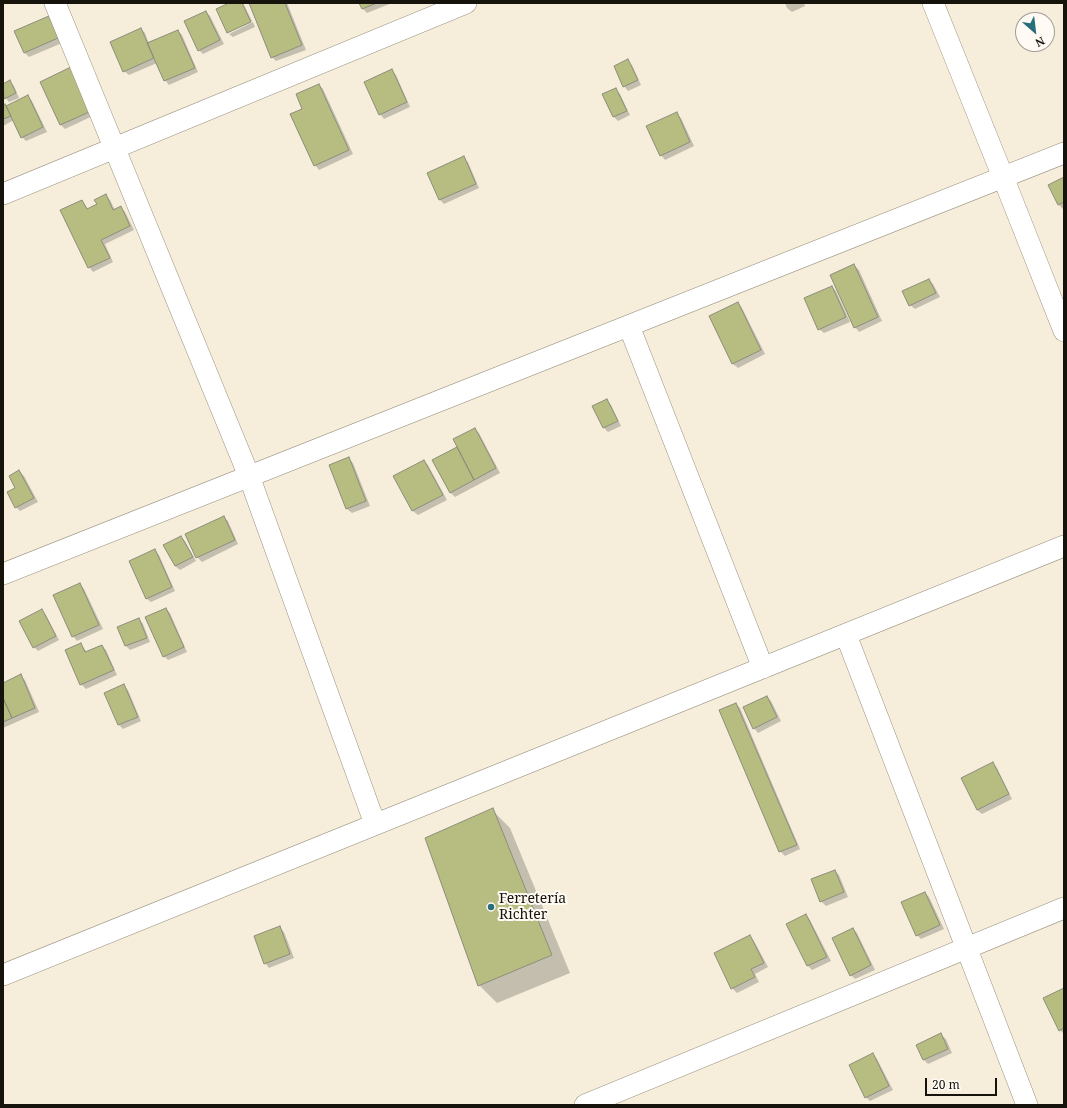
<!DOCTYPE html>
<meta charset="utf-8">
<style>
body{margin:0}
#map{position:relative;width:1067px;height:1108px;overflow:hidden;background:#f6eedb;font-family:"Noto Serif",serif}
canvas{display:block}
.frame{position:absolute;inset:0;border:4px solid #15130c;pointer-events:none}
.north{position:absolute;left:1015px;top:12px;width:40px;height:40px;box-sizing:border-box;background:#fffbf4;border:1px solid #a19e97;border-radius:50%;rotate:152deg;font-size:11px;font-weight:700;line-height:16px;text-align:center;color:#15130c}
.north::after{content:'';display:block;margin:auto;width:14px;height:18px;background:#286f7b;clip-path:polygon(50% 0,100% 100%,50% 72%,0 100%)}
.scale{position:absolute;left:925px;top:1078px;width:72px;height:18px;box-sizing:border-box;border:2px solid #15130c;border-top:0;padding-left:5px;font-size:12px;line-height:14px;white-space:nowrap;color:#15130c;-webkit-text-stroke:3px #fffbf4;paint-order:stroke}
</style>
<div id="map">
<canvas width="1067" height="1108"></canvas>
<div class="frame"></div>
<div class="north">N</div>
<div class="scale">20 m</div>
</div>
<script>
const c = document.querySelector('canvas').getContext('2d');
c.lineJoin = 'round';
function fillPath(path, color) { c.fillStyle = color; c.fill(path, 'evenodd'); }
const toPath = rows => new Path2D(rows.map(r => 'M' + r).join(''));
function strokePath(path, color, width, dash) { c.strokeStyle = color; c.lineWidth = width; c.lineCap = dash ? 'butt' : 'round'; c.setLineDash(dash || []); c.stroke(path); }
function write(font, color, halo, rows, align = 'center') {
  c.font = font + ' "Noto Serif",serif'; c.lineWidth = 4; c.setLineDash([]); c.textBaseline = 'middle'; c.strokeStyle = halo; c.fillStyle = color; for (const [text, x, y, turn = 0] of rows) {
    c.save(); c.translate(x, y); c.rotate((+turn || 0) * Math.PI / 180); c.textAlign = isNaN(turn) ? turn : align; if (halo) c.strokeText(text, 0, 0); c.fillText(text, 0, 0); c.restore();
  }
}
fillPath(toPath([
 [231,3,243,3,252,21,229,32,229,33,217,10],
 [250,3,287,3,306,50,276,61,272,57],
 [360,3,392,3,367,13,363,9],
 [785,3,804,3,805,6,792,12,787,8],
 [206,12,210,16,224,44,203,54,199,50],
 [48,17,62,43,29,57,24,52],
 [253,22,255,27,233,37,229,34],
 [141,29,145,33,149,44,178,31,182,35,198,72,169,85,165,80,157,63,129,75,124,71],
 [628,61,632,65,641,85,628,91,624,86],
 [391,70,396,75,410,107,384,119,380,114],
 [9,82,14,86,19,98,9,102,5,97,3,98,3,85],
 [41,82,99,113,65,129,61,125],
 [319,85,323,89,353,154,319,170,315,165,304,109],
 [616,90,620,94,630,115,618,121,614,117,604,95],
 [28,96,32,101,47,132,26,141,22,137,14,120,3,126,3,106,5,105,7,107],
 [676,113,681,118,694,146,665,160,661,155],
 [463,158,468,162,479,188,444,204,440,200,428,174],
 [1064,178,1064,209,1063,209,1059,205,1049,185],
 [106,195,110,200,115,210,121,208,125,212,134,230,105,244,113,262,93,272,89,267,82,201,88,209,98,205],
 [854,265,859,270,882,321,859,332,855,327],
 [929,280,933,284,940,297,915,309,910,305],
 [832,287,836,291,850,322,824,333,819,329],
 [738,303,742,308,765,354,738,368,733,364,710,317],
 [607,400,611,405,621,426,608,432,604,428,594,407],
 [474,429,479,433,500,473,455,497,450,492,433,461,458,448],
 [348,458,353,463,370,506,352,513,347,509,330,466],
 [424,461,428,465,447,500,418,515,413,511,395,476],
 [19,471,24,476,38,502,20,511,16,507,16,488],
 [223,517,228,521,238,544,202,562,197,557],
 [181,537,185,541,196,561,180,570,175,566],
 [155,551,159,555,175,591,151,602,146,598],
 [80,584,84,589,103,629,77,641,73,636],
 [166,609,170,613,187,652,168,660,164,656],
 [42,610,46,615,59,640,38,651,34,647],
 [139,619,143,624,150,642,130,650,126,646],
 [80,644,87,652,102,646,106,650,117,675,86,689,81,684],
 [20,676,25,680,39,712,3,728,3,684],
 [124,686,128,690,141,721,123,729,119,725],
 [767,697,771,701,781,721,758,733,754,728],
 [736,704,740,708,800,849,785,856,780,851],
 [993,764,997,768,1012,799,982,814,977,810],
 [492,810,510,828,570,973,497,1003,479,985],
 [835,871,839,875,848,897,826,906,821,901],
 [925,893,929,897,944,929,921,939,917,935],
 [806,915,810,920,831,961,812,970,808,966,788,924],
 [279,927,284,932,294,958,269,968,265,963],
 [853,929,857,933,875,970,855,979,851,975],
 [750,936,754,941,768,967,755,974,759,982,737,993,732,988],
 [1064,989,1064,1034,1060,1030],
 [941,1035,946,1039,952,1053,928,1064,924,1060,918,1046],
 [873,1054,877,1059,893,1090,870,1101,866,1097]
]), '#0003');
const building = toPath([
 [229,3,242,3,251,22,227,33,216,9,229,3],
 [249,3,285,3,302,45,271,58,249,3],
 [359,3,377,3,362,9,359,3],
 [206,11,220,40,198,51,184,21,206,11],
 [49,16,58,38,24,53,14,31,49,16],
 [141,28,154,58,123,72,110,42,141,28],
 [178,30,195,68,164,81,147,43,178,30],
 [628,59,638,80,623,87,614,66,628,59],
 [75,65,96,109,60,125,40,82,75,65],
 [392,69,407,102,379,115,364,82,392,69],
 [10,80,16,93,4,99,3,84,10,80],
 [319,84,349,150,314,166,290,114,302,109,296,94,319,84],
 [616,88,627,111,613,117,602,94,616,88],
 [28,95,43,127,21,138,6,106,28,95],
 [5,104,11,116,3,119,3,105,5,104],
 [677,112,690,142,660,156,646,126,677,112],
 [464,156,476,184,439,200,427,173,464,156],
 [1064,177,1064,202,1058,205,1048,185,1064,177],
 [106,194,113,210,121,206,130,226,101,240,110,258,88,268,60,210,82,200,87,209,97,204,94,200,106,194],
 [854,264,878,317,854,328,830,275,854,264],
 [929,279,936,293,909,306,902,291,929,279],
 [832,286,846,317,818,330,804,298,832,286],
 [738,302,761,350,732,364,709,316,738,302],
 [607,399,618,421,603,428,592,406,607,399],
 [475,428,496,468,474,480,453,439,475,428],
 [457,447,474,480,450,493,432,460,457,447],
 [349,457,366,501,346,509,329,465,349,457],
 [424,460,443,495,412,511,393,476,424,460],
 [19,470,34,498,15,508,7,492,15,488,9,476,19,470],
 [224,516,235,540,196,558,185,534,224,516],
 [181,536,193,557,175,566,163,545,181,536],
 [155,549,172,587,146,599,129,561,155,549],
 [80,583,99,625,72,637,53,595,80,583],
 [166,608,184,647,163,657,145,617,166,608],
 [42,609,56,636,33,648,19,621,42,609],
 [139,618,147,638,125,646,117,627,139,618],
 [81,643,85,652,102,645,114,670,80,685,65,650,81,643],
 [21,674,35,708,12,718,3,698,3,683,21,674],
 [124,684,138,717,118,725,104,693,124,684],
 [767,696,777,717,753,729,743,707,767,696],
 [3,698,12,718,3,722,3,698],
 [736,703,797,845,779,852,719,710,736,703],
 [993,762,1009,794,977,810,961,778,993,762],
 [493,808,552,955,478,986,425,838,493,808],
 [835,870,844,892,820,902,811,879,835,870],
 [925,892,940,925,916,936,901,902,925,892],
 [806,914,827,957,807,966,786,924,806,914],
 [280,926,290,954,264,964,254,936,280,926],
 [853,928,871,965,850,976,832,938,853,928],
 [750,935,764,963,751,969,755,977,731,989,714,953,750,935],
 [1064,988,1064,1028,1059,1031,1043,998,1064,988],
 [941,1033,948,1049,923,1060,916,1045,941,1033],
 [873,1053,889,1086,865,1098,849,1065,873,1053]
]);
fillPath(building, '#b7bd81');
strokePath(building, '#8b8d7b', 1);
const minor = toPath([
 [55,3,249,476,375,824],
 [933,3,1003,177,1064,331],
 [3,194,466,3],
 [629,326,763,668],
 [3,574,1064,153],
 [846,635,1027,1105],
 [3,975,1064,546],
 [585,1105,1064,908]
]);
strokePath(minor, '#9b9482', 22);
strokePath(minor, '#fff', 21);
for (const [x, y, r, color] of [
 [491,907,4,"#286f7b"]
]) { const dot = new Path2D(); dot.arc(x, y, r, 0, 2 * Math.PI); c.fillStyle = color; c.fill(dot); strokePath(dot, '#fffbf4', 1.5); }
write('14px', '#15130c', '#fffbf4', [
 ["Ferretería",499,899],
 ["Richter",499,915]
], 'left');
</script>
